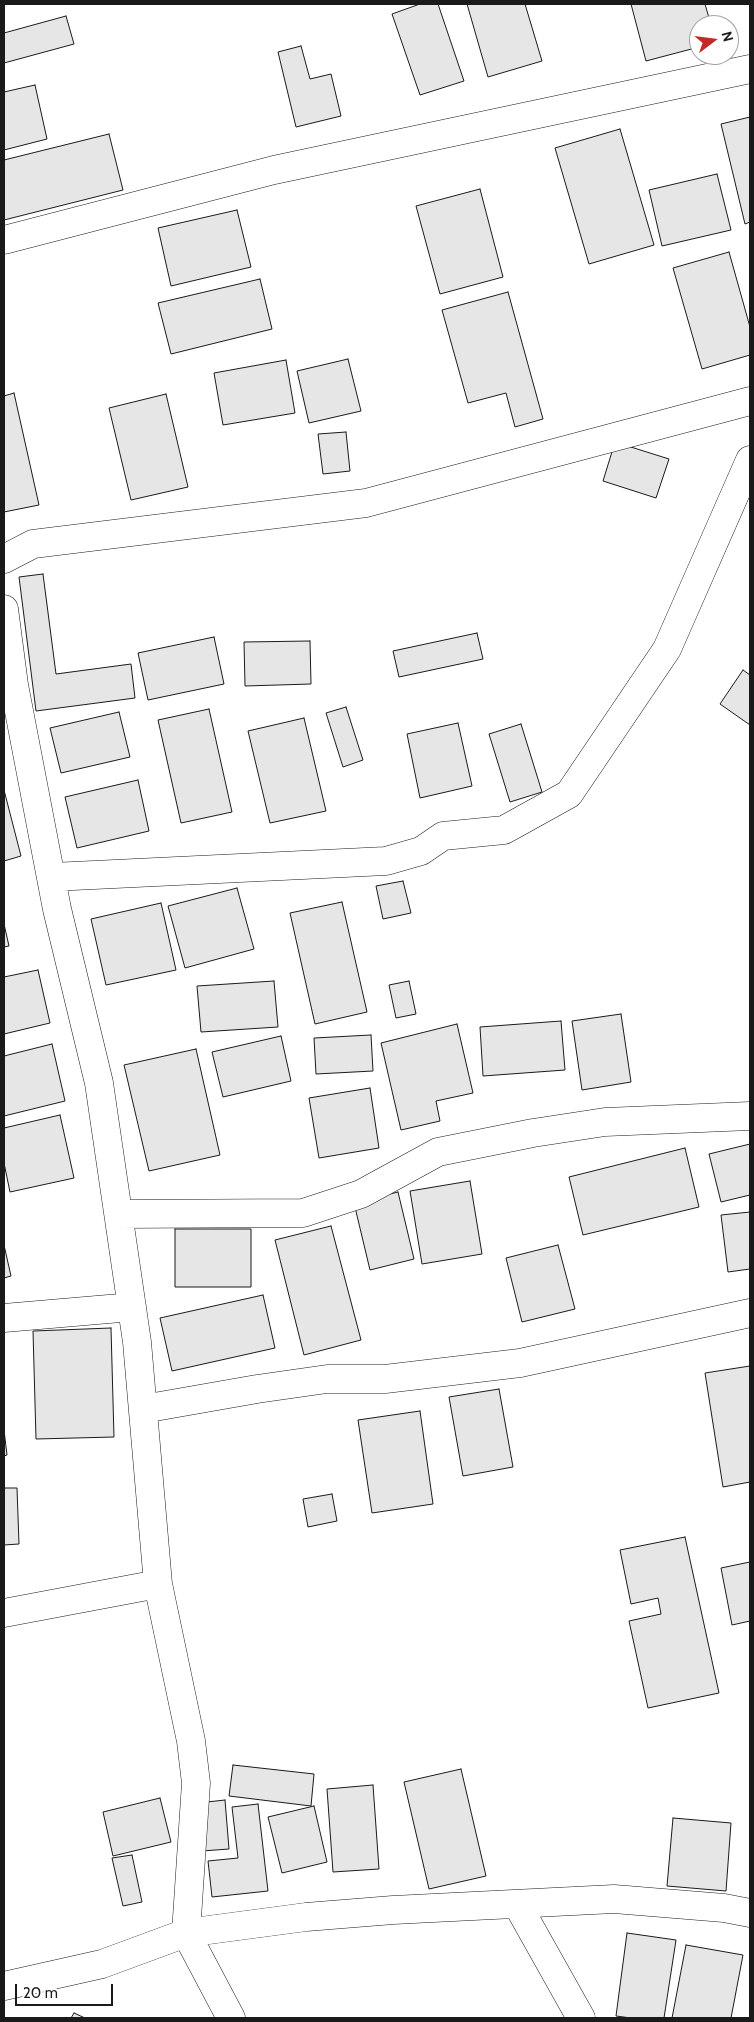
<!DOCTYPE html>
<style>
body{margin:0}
#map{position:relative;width:754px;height:2022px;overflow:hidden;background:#fff;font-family:Cabin,sans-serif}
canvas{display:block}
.frame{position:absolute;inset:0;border:5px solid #1a1a1a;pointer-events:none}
.north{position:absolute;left:689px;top:15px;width:50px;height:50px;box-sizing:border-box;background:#fff;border:1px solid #a3a3a3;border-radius:50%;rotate:75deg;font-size:14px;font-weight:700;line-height:20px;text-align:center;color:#1a1a1a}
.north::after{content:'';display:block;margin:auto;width:18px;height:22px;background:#c62828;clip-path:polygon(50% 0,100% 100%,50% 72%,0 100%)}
.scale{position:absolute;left:15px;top:1984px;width:98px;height:22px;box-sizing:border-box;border:2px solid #1a1a1a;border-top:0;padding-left:6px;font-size:15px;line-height:18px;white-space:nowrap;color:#1a1a1a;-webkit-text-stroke:4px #fff;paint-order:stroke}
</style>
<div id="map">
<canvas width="754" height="2022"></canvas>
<div class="frame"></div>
<div class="north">N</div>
<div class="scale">20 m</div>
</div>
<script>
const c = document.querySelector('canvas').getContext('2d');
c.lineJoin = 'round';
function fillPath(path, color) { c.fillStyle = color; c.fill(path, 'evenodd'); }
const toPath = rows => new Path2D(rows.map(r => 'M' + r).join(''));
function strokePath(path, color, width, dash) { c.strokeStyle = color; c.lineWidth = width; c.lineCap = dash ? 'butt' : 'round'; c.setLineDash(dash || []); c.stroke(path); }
const building = toPath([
 [420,4,438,4,464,81,420,95,392,14,420,4],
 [467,4,525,4,542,61,488,77,467,4],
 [631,4,705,4,711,25,699,25,699,47,646,61,631,4],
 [66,16,74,44,4,63,4,33,66,16],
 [301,46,310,79,331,74,341,116,296,127,278,52,301,46],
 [35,85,47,139,4,150,4,92,35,85],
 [750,117,750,222,745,224,721,124,750,117],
 [620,129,654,245,589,264,555,148,620,129],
 [109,134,123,190,4,220,4,160,109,134],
 [717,174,731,230,662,246,649,190,717,174],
 [480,189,503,277,440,294,416,206,480,189],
 [237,210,251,267,171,286,158,228,237,210],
 [729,252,750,327,750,355,702,369,673,268,729,252],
 [260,279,272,329,171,354,158,303,260,279],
 [508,292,543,419,515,427,506,393,468,403,442,310,508,292],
 [348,359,361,411,309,423,297,371,348,359],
 [286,360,295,413,223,425,214,373,286,360],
 [14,393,39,505,4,512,4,396,14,393],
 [166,394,188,487,131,500,109,408,166,394],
 [346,432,350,471,323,474,318,434,346,432],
 [615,442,669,459,656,498,603,481,615,442],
 [43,574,56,674,131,664,135,698,36,711,19,577,43,574],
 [477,633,483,659,399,677,393,651,477,633],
 [214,637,224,684,148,700,138,653,214,637],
 [310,641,311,684,245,686,244,642,310,641],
 [743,670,750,675,750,725,720,704,743,670],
 [346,707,363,760,343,767,326,713,346,707],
 [209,709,232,812,181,823,158,720,209,709],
 [119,712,130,757,61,773,50,728,119,712],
 [304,718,326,811,270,823,248,731,304,718],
 [458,723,472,786,420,798,407,734,458,723],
 [521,724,542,792,510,802,489,734,521,724],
 [138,780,149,831,77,848,65,797,138,780],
 [4,790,21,856,4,861,4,790],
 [403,881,411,913,383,919,376,886,403,881],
 [237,888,254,949,185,968,168,906,237,888],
 [342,902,367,1012,315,1024,290,913,342,902],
 [161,903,176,970,106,985,91,919,161,903],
 [4,924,9,946,4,947,4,924],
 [38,970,50,1023,4,1034,4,977,38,970],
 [274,981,278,1027,201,1032,197,986,274,981],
 [409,981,416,1014,396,1018,389,985,409,981],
 [621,1014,631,1082,582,1090,572,1021,621,1014],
 [561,1021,565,1070,483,1076,480,1027,561,1021],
 [457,1024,473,1093,436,1101,440,1121,401,1130,381,1043,457,1024],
 [371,1035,373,1071,316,1074,314,1038,371,1035],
 [281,1036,291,1081,223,1097,212,1052,281,1036],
 [52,1044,65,1101,4,1116,4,1056,52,1044],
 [196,1049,220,1155,149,1171,124,1065,196,1049],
 [370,1088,379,1148,319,1158,309,1098,370,1088],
 [60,1115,74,1178,10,1192,4,1163,4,1128,60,1115],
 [750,1144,750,1195,721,1202,709,1154,750,1144],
 [685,1148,699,1207,583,1235,569,1177,685,1148],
 [470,1181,482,1254,422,1264,410,1191,470,1181],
 [398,1192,414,1259,370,1270,354,1203,398,1192],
 [750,1212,750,1269,728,1272,721,1215,750,1212],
 [331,1226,361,1340,304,1355,275,1240,331,1226],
 [175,1229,251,1229,251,1287,175,1287,175,1229],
 [4,1245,11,1276,4,1278,4,1245],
 [558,1245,575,1309,522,1322,506,1258,558,1245],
 [263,1295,275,1348,172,1371,160,1318,263,1295],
 [111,1328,114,1437,36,1439,33,1331,111,1328],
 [750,1366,750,1482,723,1487,705,1373,750,1366],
 [499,1389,513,1467,463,1476,449,1397,499,1389],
 [420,1411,433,1504,372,1513,358,1420,420,1411],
 [4,1430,7,1455,4,1456,4,1430],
 [4,1488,17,1488,19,1544,4,1545,4,1488],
 [332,1494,337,1521,308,1527,303,1499,332,1494],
 [685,1537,719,1693,648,1708,629,1621,661,1614,658,1598,631,1604,620,1550,685,1537],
 [750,1562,750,1621,732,1625,721,1568,750,1562],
 [233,1765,314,1774,311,1806,229,1796,233,1765],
 [461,1769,486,1876,429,1889,404,1782,461,1769],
 [373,1785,379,1869,333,1872,327,1789,373,1785],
 [160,1798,171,1842,113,1856,103,1812,160,1798],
 [225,1800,229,1849,202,1851,198,1803,225,1800],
 [258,1804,268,1891,212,1897,208,1861,238,1858,232,1807,258,1804],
 [314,1806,327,1862,282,1873,268,1817,314,1806],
 [673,1818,731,1823,726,1891,667,1886,673,1818],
 [132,1855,142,1902,123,1906,112,1858,132,1855],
 [627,1933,676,1940,664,2018,631,2018,616,2016,627,1933],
 [686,1945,743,1955,731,2018,672,2018,686,1945],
 [74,2013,85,2018,71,2018,74,2013]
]);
fillPath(building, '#e6e6e6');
strokePath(building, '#1a1a1a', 1);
const minor = toPath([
 [4,240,274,170,750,69],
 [4,559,33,544,366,503,750,401],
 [4,609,14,685,57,909,99,1083,137,1342,158,1584,191,1741,196,1783,186,1933,231,2018],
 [52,877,386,861,421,851,443,836,504,830,569,794,667,649,750,460],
 [119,1214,303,1213,361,1194,438,1152,533,1133,605,1122,750,1116],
 [4,1318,132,1307],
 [143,1409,257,1389,327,1379,385,1379,520,1363,750,1313],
 [4,1613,158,1584],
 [517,1904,581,2018],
 [4,1986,102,1964,186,1933,306,1917,393,1910,614,1899,724,1908,750,1913]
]);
strokePath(minor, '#1a1a1a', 29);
strokePath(minor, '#fff', 28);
</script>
